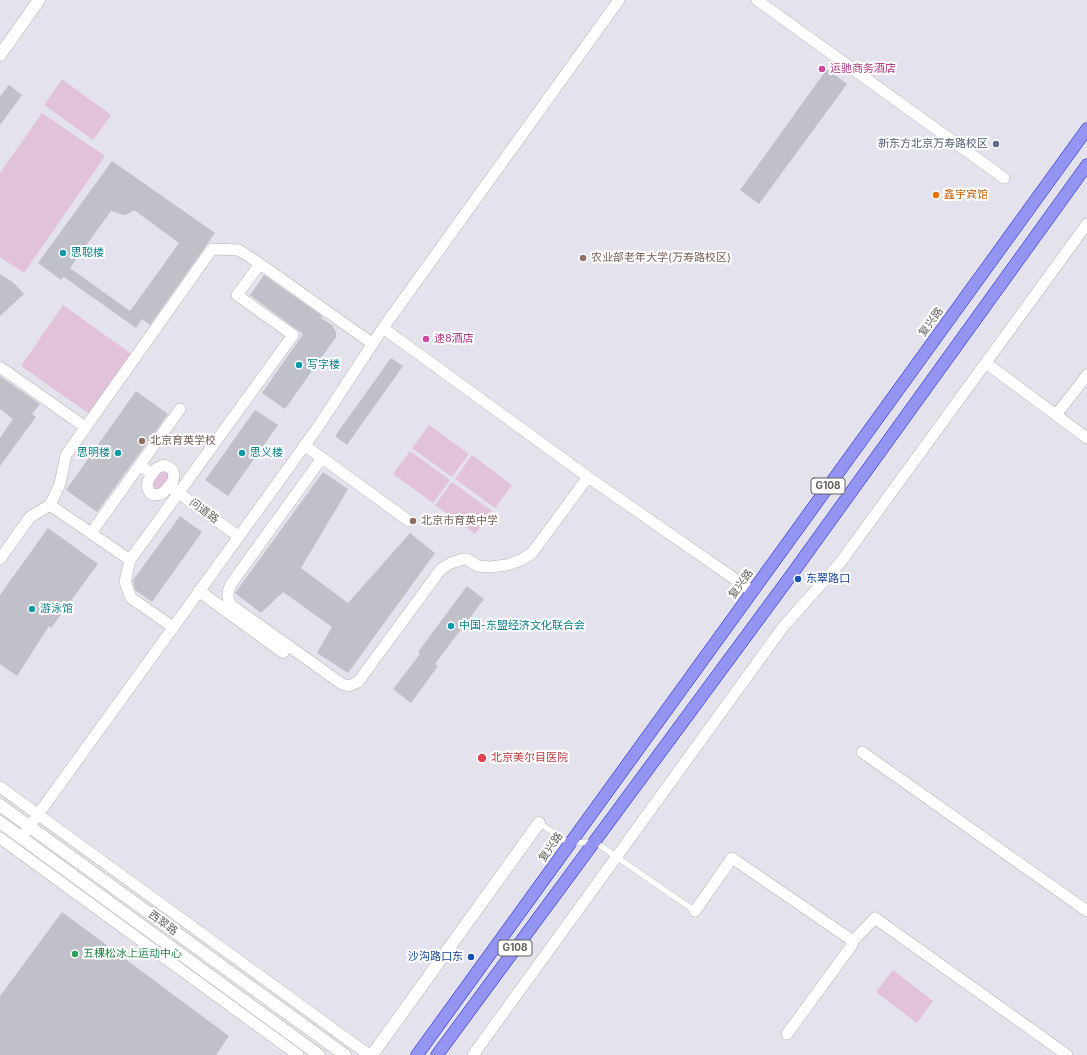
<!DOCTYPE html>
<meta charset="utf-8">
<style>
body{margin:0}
canvas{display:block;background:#e4e3ed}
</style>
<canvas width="1087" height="1055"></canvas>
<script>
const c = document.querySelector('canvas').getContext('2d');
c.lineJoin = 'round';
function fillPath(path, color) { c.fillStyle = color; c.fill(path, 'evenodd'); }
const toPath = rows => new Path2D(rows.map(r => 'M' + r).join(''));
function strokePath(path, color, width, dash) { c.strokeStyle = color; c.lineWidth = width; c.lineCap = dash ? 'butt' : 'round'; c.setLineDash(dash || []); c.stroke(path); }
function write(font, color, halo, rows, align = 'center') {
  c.font = font + ' Inter,"Noto Sans SC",sans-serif'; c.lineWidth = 4; c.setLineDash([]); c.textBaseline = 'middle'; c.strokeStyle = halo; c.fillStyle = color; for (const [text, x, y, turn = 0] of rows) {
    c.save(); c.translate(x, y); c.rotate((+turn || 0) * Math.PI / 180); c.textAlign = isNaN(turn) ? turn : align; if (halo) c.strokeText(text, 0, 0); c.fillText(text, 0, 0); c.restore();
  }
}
fillPath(toPath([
 [62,79,111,115,93,140,44,105],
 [42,113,105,156,24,273,0,257,0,173],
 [63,305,133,355,91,415,21,366],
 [429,425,469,454,452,477,412,448],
 [410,451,450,480,433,503,393,474],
 [472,455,512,485,495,508,455,479],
 [159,469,174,473,158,494,149,484],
 [452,482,492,511,475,534,435,505],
 [893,970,933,1001,917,1023,876,992]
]), '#e2c2da');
fillPath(toPath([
 [827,69,847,84,759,204,740,190],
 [9,85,22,95,0,125,0,96],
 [112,161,215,233,150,325,142,319,136,328,64,277,61,280,38,263],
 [134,210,179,243,130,311,70,268,111,211,123,215,126,215],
 [0,274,14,283,24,294,0,316],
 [264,275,322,316,321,318,332,325,336,332,336,337,285,409,262,393,303,334,250,295],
 [391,358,403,366,347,445,335,436],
 [0,376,40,404,32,414,36,417,0,466,0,438,13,419,0,409],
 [136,391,168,414,97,512,66,490],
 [255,410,278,425,228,496,205,480],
 [323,472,348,489,301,568,348,603,410,533,435,553,348,673,317,653,332,627,283,592,261,613,235,593],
 [180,516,202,532,152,602,135,590,133,580],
 [48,528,98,564,51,628,49,626,17,676,0,664,0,595],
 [467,586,484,599,435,664,438,666,411,703,393,689,420,654,418,652],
 [62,912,229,1036,216,1055,0,1055,0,996]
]), '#c0c1c8');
const lane = toPath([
 [539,823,569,843,595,842,695,911]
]);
const street = toPath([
 [757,0,1004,178],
 [260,264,373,344],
 [383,328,588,477,752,591],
 [986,363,1087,438],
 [0,367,85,427],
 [1056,415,1087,375],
 [304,445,322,458,231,584,228,592,228,598,231,605,342,684,349,686,358,682,441,569,451,563,463,559,467,559,478,566,490,567,507,565,521,560,532,553,588,477],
 [322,458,409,521],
 [140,465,152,474,148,481,147,486,150,493,154,495,161,494,165,491,173,481,174,474,172,469,164,465,157,468,152,474],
 [173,489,238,536],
 [91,533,180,409],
 [0,559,30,517,50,505,60,484,66,455,212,249,239,250,260,264,237,295,293,335,130,560,50,505],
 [130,560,125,582,131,598,173,627],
 [862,752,1087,911],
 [0,787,369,1055],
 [0,838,298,1055],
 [21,838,318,427,383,328,619,0],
 [695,911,732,858,853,941],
 [787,1034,852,945,853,941,875,918,1067,1055],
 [473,1055,783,627,840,563,1087,224]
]);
const secondary = toPath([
 [0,55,39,0],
 [199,591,283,652],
 [0,805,345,1055],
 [0,822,319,1055],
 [372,1055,539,823]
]);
const highway = toPath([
 [417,1055,1087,129],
 [437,1055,792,574,1087,165]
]);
strokePath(lane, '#b2b2ad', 6);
strokePath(street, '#b2b2ad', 12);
strokePath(secondary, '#b3b2ac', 13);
strokePath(highway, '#1522dc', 13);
strokePath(lane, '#fff', 5.5);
strokePath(street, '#fff', 11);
strokePath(secondary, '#fff', 12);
strokePath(highway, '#9495f3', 12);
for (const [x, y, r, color] of [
 [822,69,4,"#d1479c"],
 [996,144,4,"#5c6f8a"],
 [936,195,4,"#e8710a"],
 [63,253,4,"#0f9aa8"],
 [583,258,4,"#8d6e63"],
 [426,339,4,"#d1479c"],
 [299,365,4,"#0f9aa8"],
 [142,441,4,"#8d6e63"],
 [118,453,4,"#0f9aa8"],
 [242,453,4,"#0f9aa8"],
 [413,521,4,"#8d6e63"],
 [798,579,4,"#1a4fb4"],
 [32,609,4,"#0f9aa8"],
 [451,626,4,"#0f9aa8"],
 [482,758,5,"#e0444e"],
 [75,954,4,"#2e9e5b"],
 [471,957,4,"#1a4fb4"]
]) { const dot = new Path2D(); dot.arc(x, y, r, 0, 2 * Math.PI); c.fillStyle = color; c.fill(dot); strokePath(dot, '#fff', 1.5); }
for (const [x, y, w] of [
 [828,486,34],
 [515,948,34]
]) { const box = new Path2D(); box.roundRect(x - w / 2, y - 8, w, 16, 3); c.fillStyle = '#fff'; c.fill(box); strokePath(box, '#63615c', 1); }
write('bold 10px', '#63615c', null, [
 ["G108",828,486],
 ["G108",515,948]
]);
write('11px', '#b23c85', '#fff', [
 ["运驰商务酒店",830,69],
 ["速8酒店",434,339]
], 'left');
write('11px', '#4e5e75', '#fff', [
 ["新东方北京万寿路校区",988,144]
], 'right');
write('11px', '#c56008', '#fff', [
 ["鑫宇宾馆",944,195]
], 'left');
write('11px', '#0d838f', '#fff', [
 ["思聪楼",71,253],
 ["写字楼",307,365],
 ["思明楼",110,453,"right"],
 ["思义楼",250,453],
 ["游泳馆",40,609],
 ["中国-东盟经济文化联合会",459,626]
], 'left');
write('11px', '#785e54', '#fff', [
 ["农业部老年大学(万寿路校区)",591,258],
 ["北京育英学校",150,441],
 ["北京市育英中学",421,521]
], 'left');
write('11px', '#63615c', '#fff', [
 ["复兴路",931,322,-54],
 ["问道路",204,511,36],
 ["复兴路",741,584,-54],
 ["复兴路",551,847,-55],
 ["西翠路",163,923,36]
]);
write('11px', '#164399', '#fff', [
 ["东翠路口",806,579],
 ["沙沟路口东",463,957,"right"]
], 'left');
write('11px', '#be3a42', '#fff', [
 ["北京美尔目医院",491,758]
], 'left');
write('11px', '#27864d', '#fff', [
 ["五棵松冰上运动中心",83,954]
], 'left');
</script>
